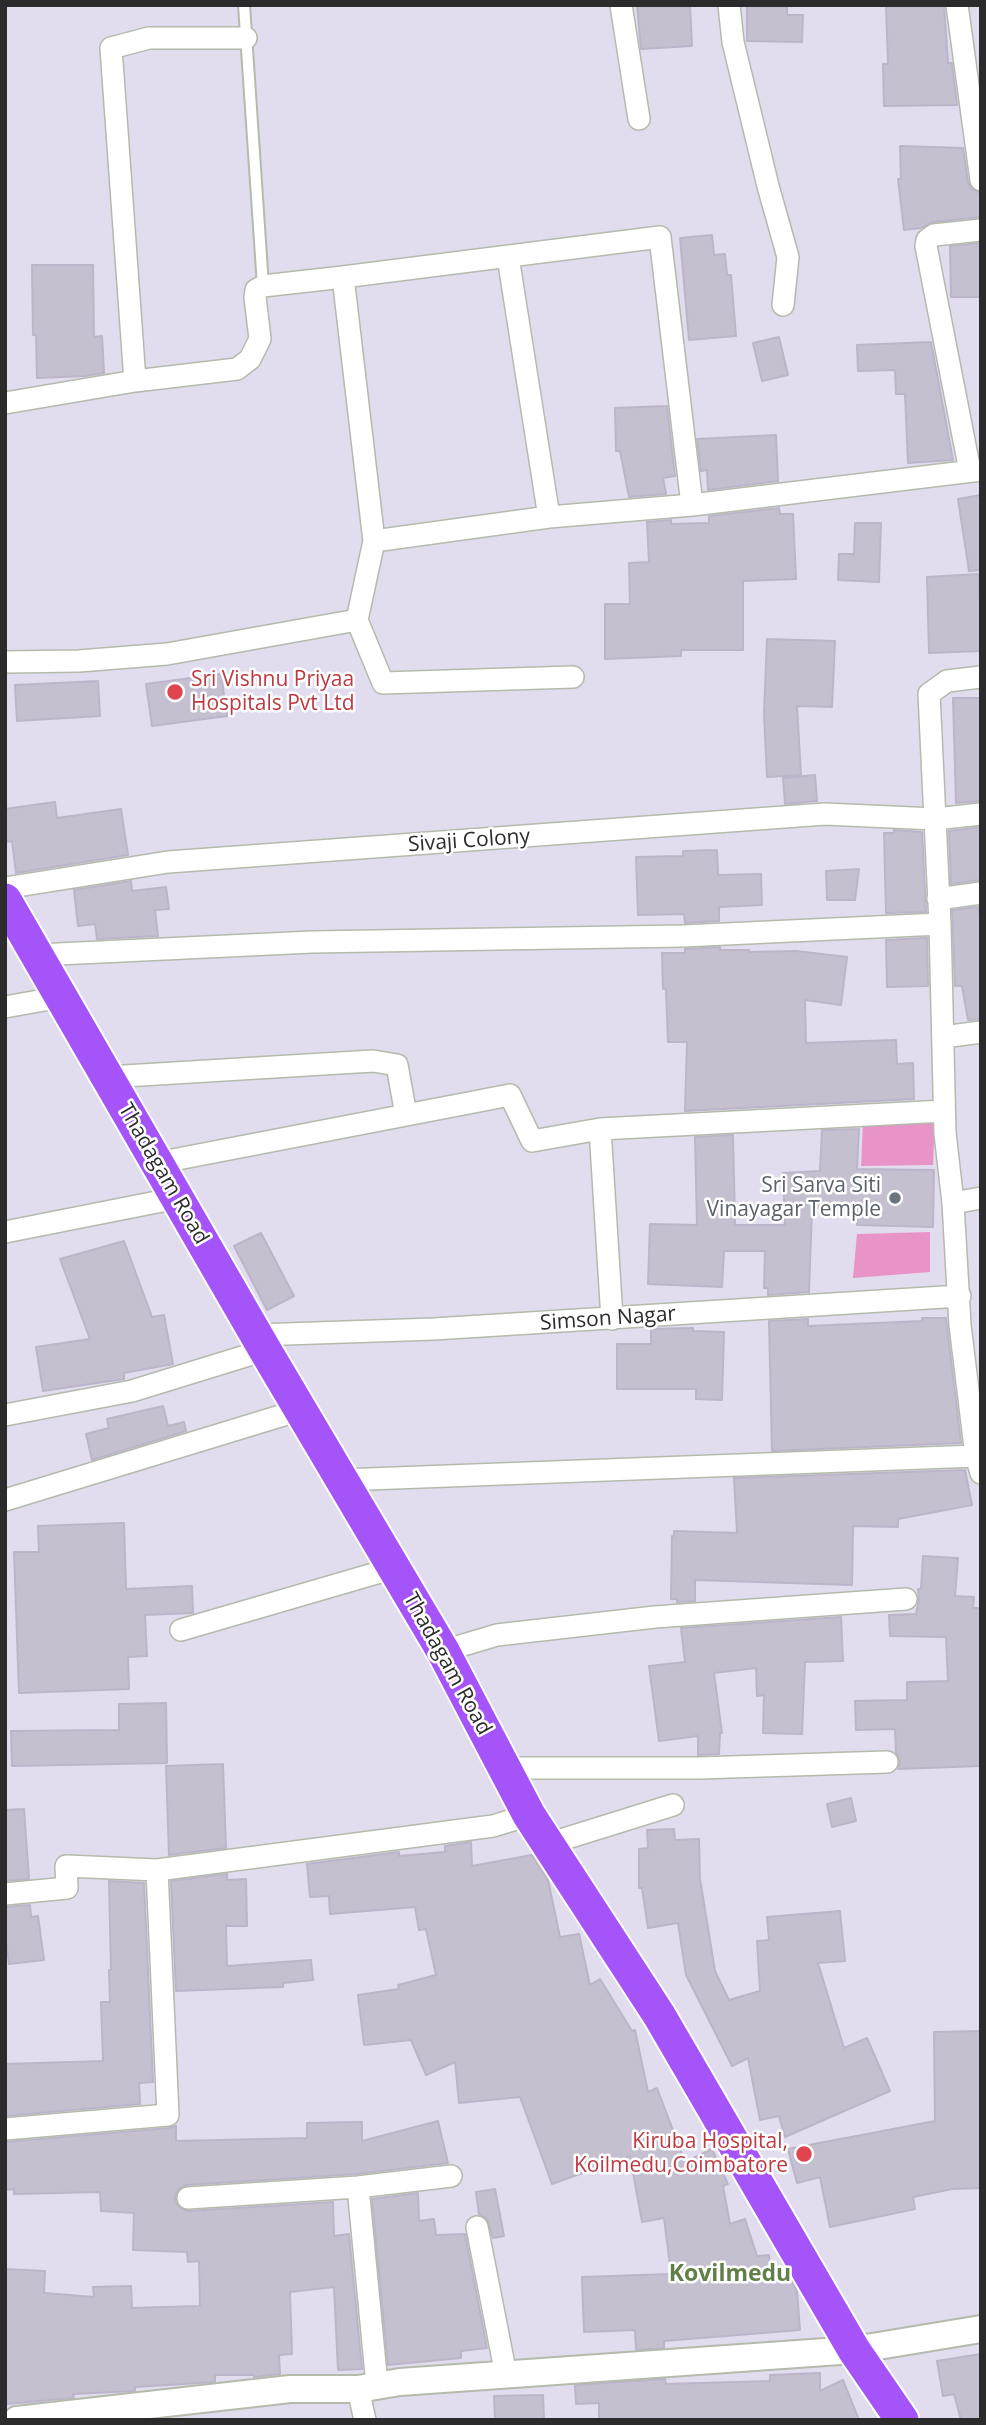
<!DOCTYPE html>
<style>
body{margin:0}
#map{position:relative;width:986px;height:2425px;overflow:hidden;background:#e1dcee;font-family:"Open Sans",sans-serif}
canvas{display:block}
.frame{position:absolute;inset:0;border:7px solid #2b2b2b;pointer-events:none}
</style>
<div id="map">
<canvas width="986" height="2425"></canvas>
<div class="frame"></div>
</div>
<script>
const c = document.querySelector('canvas').getContext('2d');
c.lineJoin = 'round';
function fillPath(path, color) { c.fillStyle = color; c.fill(path, 'evenodd'); }
const toPath = rows => new Path2D(rows.map(r => 'M' + r).join(''));
function strokePath(path, color, width, dash) { c.strokeStyle = color; c.lineWidth = width; c.lineCap = dash ? 'butt' : 'round'; c.setLineDash(dash || []); c.stroke(path); }
function write(font, color, halo, rows, align = 'center') {
  c.font = font + ' "Open Sans",sans-serif'; c.lineWidth = 5; c.setLineDash([]); c.textBaseline = 'middle'; c.strokeStyle = halo; c.fillStyle = color; for (const [text, x, y, turn = 0] of rows) {
    c.save(); c.translate(x, y); c.rotate((+turn || 0) * Math.PI / 180); c.textAlign = isNaN(turn) ? turn : align; if (halo) c.strokeText(text, 0, 0); c.fillText(text, 0, 0); c.restore();
  }
}
fillPath(toPath([
 [935,1118,933,1165,861,1166,863,1121],
 [930,1232,930,1272,853,1278,857,1234]
]), '#e894c8');
const building = toPath([
 [637,5,690,5,692,46,641,49,637,5],
 [747,5,787,5,787,15,803,15,802,42,747,41,747,5],
 [886,5,944,5,948,63,952,63,957,105,884,106,883,64,888,64,886,5],
 [900,146,963,148,968,182,971,189,981,193,981,217,933,222,921,228,904,230,898,179,901,179,900,146],
 [712,235,714,255,725,254,727,275,731,275,736,336,689,340,680,238,712,235],
 [981,243,981,297,951,297,950,246,981,243],
 [32,265,93,265,94,337,102,336,104,373,85,376,37,378,36,335,33,335,32,265],
 [779,337,788,375,762,381,753,343,779,337],
 [931,342,953,460,908,463,905,394,896,394,895,370,858,371,857,345,931,342],
 [667,406,675,476,663,478,666,494,629,497,620,451,616,451,615,408,667,406],
 [776,435,778,481,708,490,707,470,701,471,697,439,776,435],
 [981,495,981,570,969,571,958,499,981,495],
 [779,508,780,514,793,514,796,579,743,581,743,650,681,650,681,656,605,659,605,604,630,604,629,563,649,562,647,522,671,520,671,524,709,523,709,516,779,508],
 [855,523,881,523,879,582,838,580,839,554,854,554,855,523],
 [979,574,981,651,929,653,927,577,979,574],
 [767,639,835,641,832,707,797,706,801,775,767,777,764,714,767,639],
 [221,674,227,716,152,726,146,684,221,674],
 [98,681,100,716,17,721,15,685,98,681],
 [953,698,981,698,981,801,956,803,953,698],
 [815,775,817,801,785,804,783,778,815,775],
 [55,802,57,818,121,809,128,855,16,873,12,841,5,842,5,809,55,802],
 [981,827,981,880,951,884,949,831,981,827],
 [894,830,922,832,926,912,886,913,884,833,894,833,894,830],
 [717,850,718,875,761,874,762,905,719,907,719,921,685,923,684,914,638,915,636,857,683,856,683,851,717,850],
 [859,869,855,900,827,900,826,871,859,869],
 [131,881,132,891,166,887,169,909,155,910,158,936,97,939,95,924,78,926,74,890,131,881],
 [978,907,981,922,981,1019,968,1020,962,986,955,986,952,910,978,907],
 [927,938,928,986,887,987,886,940,927,938],
 [720,947,720,950,749,950,749,952,796,951,847,957,841,1005,805,1000,806,1043,896,1040,897,1064,913,1063,914,1099,685,1111,687,1042,668,1042,666,989,663,989,662,953,685,953,685,949,720,947],
 [859,1129,857,1169,934,1170,933,1227,857,1225,857,1211,812,1208,809,1292,768,1295,768,1288,764,1288,765,1251,724,1251,722,1287,648,1284,650,1224,697,1225,695,1137,733,1135,735,1225,785,1225,783,1173,820,1171,822,1130,859,1129],
 [261,1233,294,1296,267,1310,234,1246,261,1233],
 [124,1241,152,1317,164,1315,173,1364,124,1373,124,1379,43,1391,36,1347,90,1339,60,1259,124,1241],
 [922,1318,946,1318,961,1443,772,1451,769,1321,808,1319,808,1326,922,1321,922,1318],
 [693,1328,693,1331,724,1332,722,1400,696,1399,696,1389,617,1389,617,1344,651,1344,651,1329,693,1328],
 [163,1406,168,1426,184,1422,186,1431,92,1460,86,1434,109,1428,107,1419,163,1406],
 [965,1470,972,1505,898,1519,898,1527,853,1526,852,1585,695,1580,695,1601,677,1602,677,1599,671,1599,672,1536,674,1536,674,1531,737,1533,734,1478,965,1470],
 [124,1523,126,1589,192,1586,193,1613,145,1615,147,1656,128,1657,129,1689,19,1693,14,1552,39,1552,38,1526,124,1523],
 [923,1556,958,1558,955,1596,974,1597,973,1608,981,1608,981,1766,898,1769,900,1761,896,1753,895,1729,856,1730,855,1701,907,1700,907,1682,948,1681,946,1637,890,1636,889,1615,916,1614,919,1599,918,1589,921,1589,923,1556],
 [841,1617,843,1661,805,1662,802,1734,763,1733,764,1695,757,1696,756,1668,714,1673,722,1733,720,1733,719,1754,698,1755,698,1736,659,1741,649,1666,685,1662,681,1628,841,1617],
 [166,1703,167,1763,12,1766,11,1731,119,1730,119,1704,166,1703],
 [223,1764,226,1848,169,1855,166,1766,223,1764],
 [851,1798,856,1821,832,1827,827,1804,851,1798],
 [24,1809,29,1879,5,1881,5,1810,24,1809],
 [674,1829,675,1840,699,1839,700,1879,715,1971,729,2000,760,1991,757,1941,769,1940,767,1917,840,1911,845,1961,818,1963,844,2048,867,2038,890,2091,785,2137,779,2116,760,2120,748,2058,732,2066,686,1975,678,1923,648,1928,642,1888,639,1888,639,1849,648,1848,647,1830,674,1829],
 [471,1842,472,1866,532,1855,548,1880,560,1937,579,1934,590,1985,600,1979,632,2031,635,2030,648,2092,657,2088,685,2162,712,2149,728,2184,723,2186,730,2224,745,2219,757,2256,769,2255,771,2282,792,2281,797,2291,800,2330,664,2341,664,2348,636,2350,635,2330,584,2332,582,2277,671,2274,664,2218,642,2222,630,2156,552,2184,520,2097,459,2103,455,2062,426,2075,411,2040,364,2045,358,1995,399,1989,398,1985,436,1975,426,1929,419,1930,415,1907,330,1914,329,1896,310,1897,307,1864,399,1852,399,1856,445,1852,445,1846,471,1842],
 [227,1874,227,1880,246,1879,247,1926,226,1926,227,1966,311,1960,313,1980,283,1983,283,1987,176,1991,171,1881,227,1874],
 [109,1881,144,1883,153,2082,139,2083,140,2104,5,2116,5,2064,103,2061,101,2002,110,2002,109,1970,111,1970,109,1881],
 [30,1905,31,1917,38,1916,44,1960,9,1964,5,1933,5,1907,30,1905],
 [981,2031,981,2188,952,2189,913,2197,915,2209,830,2227,820,2177,797,2183,788,2149,935,2121,934,2032,981,2031],
 [438,2121,448,2163,357,2174,187,2185,180,2188,176,2193,175,2200,178,2206,188,2211,333,2202,334,2236,349,2234,362,2369,338,2370,334,2287,290,2292,292,2354,279,2355,280,2374,254,2377,254,2375,215,2375,215,2382,135,2387,135,2391,73,2394,74,2398,7,2404,5,2391,5,2269,45,2271,44,2293,94,2297,93,2287,131,2286,132,2308,200,2306,199,2261,188,2262,187,2252,133,2250,134,2213,101,2211,100,2192,14,2194,14,2189,5,2190,5,2142,169,2128,176,2126,176,2141,307,2138,307,2123,362,2122,362,2141,438,2121],
 [495,2189,504,2236,493,2238,487,2219,479,2214,476,2192,495,2189],
 [418,2193,419,2221,434,2219,436,2235,465,2234,487,2348,461,2351,461,2358,388,2365,372,2199,418,2193],
 [981,2354,981,2420,961,2420,954,2394,943,2396,937,2361,981,2354],
 [820,2373,820,2391,843,2380,859,2420,599,2420,599,2403,576,2404,575,2385,665,2379,666,2384,770,2381,770,2375,820,2373],
 [543,2395,544,2420,495,2420,494,2396,543,2395]
]);
fillPath(building, '#c5c0d0');
strokePath(building, '#bcb5c9', 2);
const service = toPath([
 [244,5,263,286]
]);
const minor = toPath([
 [621,5,639,119],
 [729,5,733,42,768,186,788,257,783,305],
 [957,5,981,180],
 [508,257,549,517],
 [343,277,660,237,692,505],
 [135,381,111,48,149,38,246,38],
 [5,403,135,381,237,369,250,359,260,339,255,297,256,290,263,286,343,277,374,541,549,517,692,505,981,470],
 [970,471,926,246,927,240,934,235,981,230],
 [374,541,357,620,383,683,573,677],
 [5,662,79,661,167,654,357,620],
 [981,677,947,681,929,694,940,924,945,1133,953,1203,960,1325,976,1456,981,1473],
 [5,888,168,862,825,814,935,819,981,814],
 [938,899,981,893],
 [37,955,312,942,683,936,940,924],
 [5,1007,61,997],
 [943,1037,981,1032],
 [108,1077,373,1061,397,1065,406,1115],
 [600,1129,612,1319],
 [157,1163,510,1095,532,1141,600,1129,944,1111],
 [953,1203,981,1198],
 [5,1232,177,1198],
 [256,1335,434,1329,960,1296],
 [5,1415,132,1391,265,1350],
 [342,1480,976,1456],
 [5,1500,300,1410],
 [181,1630,394,1568],
 [443,1651,497,1635,655,1617,906,1599],
 [504,1768,699,1768,887,1762],
 [548,1844,673,1805],
 [5,1894,67,1888,66,1866,157,1870],
 [5,2129,168,2115,157,1870,493,1826,529,1815],
 [358,2187,377,2385],
 [188,2198,358,2187,451,2176],
 [477,2227,506,2375],
 [358,2389,365,2420]
]);
const tertiary = toPath([
 [17,2420,290,2389,358,2389,400,2382,854,2350,981,2329]
]);
const primary = toPath([
 [5,900,265,1350,443,1651,529,1815,659,2015,854,2350,902,2420]
]);
strokePath(service, '#b4bbac', 14);
strokePath(minor, '#b4bbac', 24);
strokePath(tertiary, '#b4bbac', 30);
strokePath(primary, '#fff', 37);
strokePath(service, '#fff', 10);
strokePath(minor, '#fff', 21);
strokePath(tertiary, '#fff', 26);
strokePath(primary, '#a554fa', 33);
for (const [x, y, r, color] of [
 [175,692,9,"#e0444e"],
 [895,1198,7,"#6b7280"],
 [804,2154,9,"#e0444e"]
]) { const dot = new Path2D(); dot.arc(x, y, r, 0, 2 * Math.PI); c.fillStyle = color; c.fill(dot); strokePath(dot, '#fff', 2.5); }
write('21px', '#be3a42', '#fff', [
 ["Sri Vishnu Priyaa",191,680],
 ["Hospitals Pvt Ltd",191,704],
 ["Kiruba Hospital,",788,2142,"right"],
 ["Koilmedu,Coimbatore",788,2166,"right"]
], 'left');
write('21px', '#2b2b2b', '#fff', [
 ["Sivaji Colony",469,841,-4],
 ["Thadagam Road",163,1174,60],
 ["Simson Nagar",608,1319,-4],
 ["Thadagam Road",447,1664,61]
]);
write('21px', '#5b616d', '#fff', [
 ["Sri Sarva Siti",881,1186],
 ["Vinayagar Temple",881,1210]
], 'right');
write('bold 23px', '#617f48', '#fff', [
 ["Kovilmedu",730,2274]
]);
</script>
